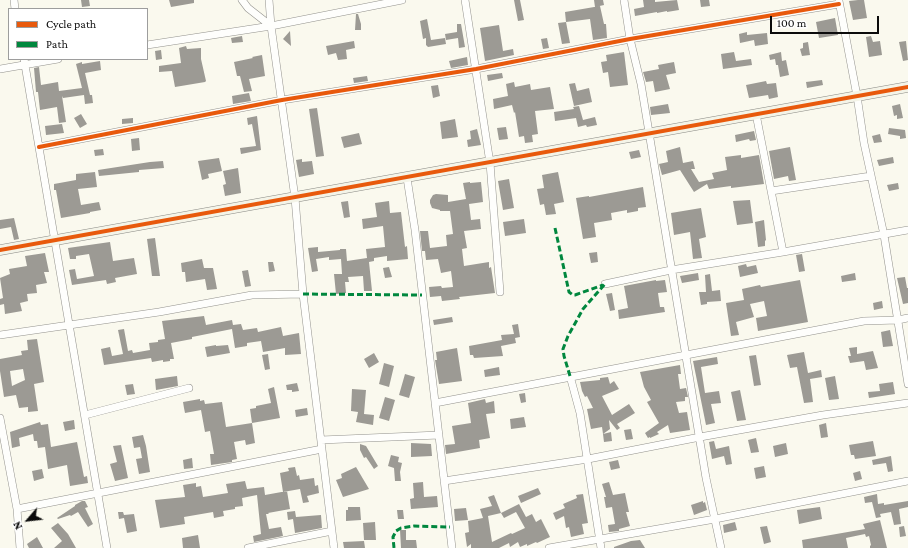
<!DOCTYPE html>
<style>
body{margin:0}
#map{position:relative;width:908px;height:548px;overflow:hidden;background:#faf9ee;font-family:"Crimson Pro",serif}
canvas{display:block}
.legend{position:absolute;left:8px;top:8px;width:140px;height:52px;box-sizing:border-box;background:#fff;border:1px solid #9d9d9d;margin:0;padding:5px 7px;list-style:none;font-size:12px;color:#0b0b0b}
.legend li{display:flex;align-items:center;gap:8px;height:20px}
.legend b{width:20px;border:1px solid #9d9d9d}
.north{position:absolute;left:8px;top:500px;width:40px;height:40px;-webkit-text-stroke:3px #fff;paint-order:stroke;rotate:242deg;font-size:11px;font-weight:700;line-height:16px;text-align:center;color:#0b0b0b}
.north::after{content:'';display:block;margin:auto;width:14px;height:18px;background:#0b0b0b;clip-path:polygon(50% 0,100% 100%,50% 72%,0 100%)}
.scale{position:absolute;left:770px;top:16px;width:109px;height:18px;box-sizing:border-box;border:2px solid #0b0b0b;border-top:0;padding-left:5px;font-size:12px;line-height:14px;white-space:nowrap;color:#0b0b0b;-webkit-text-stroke:3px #fff;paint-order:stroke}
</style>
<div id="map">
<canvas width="908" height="548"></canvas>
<ul class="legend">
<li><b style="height:5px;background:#e8590c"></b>Cycle path</li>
<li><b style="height:5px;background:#00873e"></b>Path</li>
</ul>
<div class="north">N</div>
<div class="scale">100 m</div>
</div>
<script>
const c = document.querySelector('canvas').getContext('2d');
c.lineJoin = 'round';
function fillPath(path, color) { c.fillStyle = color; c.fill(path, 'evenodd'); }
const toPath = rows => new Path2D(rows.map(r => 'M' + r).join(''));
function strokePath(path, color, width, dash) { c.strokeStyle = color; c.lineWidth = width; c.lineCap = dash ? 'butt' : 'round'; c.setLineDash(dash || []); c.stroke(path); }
fillPath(toPath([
 [81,0,89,0,90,6,82,7],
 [169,0,194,0,194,3,171,7],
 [514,0,520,0,524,20,518,21],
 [594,0,603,0,604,5,595,7],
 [643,0,655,0,655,2,677,0,679,10,667,12,667,11,657,13,657,12,635,16,634,9,644,7],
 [700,0,709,0,710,6,701,7],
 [858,0,864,0,867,18,853,20,849,1],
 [600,6,604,24,606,24,607,38,593,40,590,19,566,22,565,12],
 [356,14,358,14,361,24,361,30,355,30],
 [835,18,838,35,819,38,816,22],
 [427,19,431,40,445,38,446,44,428,47,426,45,426,38,423,39,420,21],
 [566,22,570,43,562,44,558,23],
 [457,24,461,24,465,47,459,48,458,38,446,40,445,34,457,32],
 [499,25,503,51,513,49,514,55,485,61,480,28],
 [290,31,291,46,283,39],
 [747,32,747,35,767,33,768,44,755,46,754,40,740,43,739,34],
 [242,36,243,42,232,43,231,38],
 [871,36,873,42,880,41,882,55,869,57,866,37],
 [547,38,549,48,543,49,541,39],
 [354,41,355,48,346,50,347,59,338,60,336,53,328,55,326,46],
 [906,41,908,60,903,61,899,42],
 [808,42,810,55,802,56,800,49,803,48,803,43],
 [186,46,187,49,201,48,201,59,206,81,205,82,175,87,172,71,159,72,159,66,181,63,179,48],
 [161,50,162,59,156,60,155,51],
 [624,52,628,85,610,87,608,72,603,73,601,62,607,61,606,55],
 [734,52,736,61,751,59,752,65,723,69,721,54],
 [781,52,782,61,786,60,789,75,780,77,778,65,776,65,775,59,770,60,769,55],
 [262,55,265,76,249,79,252,91,244,92,240,76,237,76,234,62,253,58,252,57],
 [467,57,468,65,451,68,449,61],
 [100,61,101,70,85,73,90,95,92,95,93,103,85,104,84,95,63,98,62,96,66,122,59,123,57,107,40,110,38,92,36,92,34,68,39,67,41,85,58,82,59,91,82,88,76,64,82,62,82,64],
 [674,62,676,73,666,75,670,89,655,92,653,81,646,82,643,72,659,69,658,65],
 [502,73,503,78,488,81,487,75],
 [367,76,368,81,354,83,353,78],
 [822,80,823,85,807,88,806,82],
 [766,81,767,84,776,83,778,97,769,99,768,95,749,98,746,85],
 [514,82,515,87,530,84,531,90,550,87,554,109,535,111,538,134,532,135,533,142,525,143,524,136,519,137,515,112,514,113,512,105,494,109,493,99,508,96,506,84],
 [575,83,577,91,589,88,592,102,574,106,569,84],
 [438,85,440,96,433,98,431,86],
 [249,93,251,101,233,104,232,96],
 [668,104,670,113,651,115,650,107],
 [900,104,903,118,897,119,897,115,894,116,892,106],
 [579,106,583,120,595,117,597,125,587,127,586,125,578,127,576,118,555,121,554,112,574,109,573,107],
 [317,108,324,156,316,157,309,109],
 [81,114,87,124,80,128,74,118],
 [257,116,261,150,241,154,240,148,256,146,252,124,248,125,247,118],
 [133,118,133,123,122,124,122,119],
 [455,119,458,137,442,139,440,122],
 [62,124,64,133,46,135,45,126],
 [506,127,508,139,499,140,497,128],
 [889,128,905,130,906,138,900,139,900,136,888,134],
 [477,129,481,145,468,147,467,140,471,139,470,131],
 [754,131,756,140,750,141,749,139,736,142,735,135],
 [359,133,362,144,344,148,341,137],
 [880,134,882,142,874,143,872,136],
 [139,138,140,150,132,151,131,139],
 [680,147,683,163,693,161,695,169,691,169,699,182,714,179,712,173,727,170,725,157,741,155,741,158,759,155,764,184,731,188,731,186,709,189,707,184,694,192,680,170,662,175,659,164,668,162,666,151],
 [790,147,796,180,789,181,788,176,774,179,769,151],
 [103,149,104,155,95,156,94,150],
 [639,150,641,157,631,159,629,152],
 [893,157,894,163,879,166,877,160],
 [219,158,222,171,208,174,209,178,202,180,198,161],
 [302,159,302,162,312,161,314,174,299,177,296,160],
 [163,161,164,168,139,170,139,172,99,176,98,170,150,162],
 [238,168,241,193,225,196,223,185,226,184,223,171],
 [95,172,97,187,78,189,81,205,99,202,101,210,90,212,90,213,61,218,56,190,54,190,54,184,76,180,76,174],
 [558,172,564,202,554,204,556,214,546,215,544,204,540,205,537,189,544,188,542,175],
 [509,179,514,208,503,210,498,181],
 [470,182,470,183,481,182,483,202,469,204,471,220,480,219,481,229,464,231,467,248,462,249,464,266,489,262,489,268,491,267,495,293,459,297,460,299,442,301,441,296,430,297,429,287,441,286,442,288,453,287,451,271,441,273,438,259,426,260,425,251,422,251,420,231,428,231,430,248,447,246,446,235,453,234,450,211,440,211,440,210,432,208,430,203,430,200,433,195,436,194,448,195,448,202,466,199,463,183],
 [898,183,899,189,889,191,887,185],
 [643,187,646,207,638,208,638,211,627,213,627,210,611,213,612,220,594,223,596,237,583,239,576,198,589,196,589,197],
 [750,200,753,223,737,225,733,201],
 [348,201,350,217,344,218,341,202],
 [389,201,390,213,401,212,405,247,407,246,408,259,387,261,387,256,374,258,374,261,369,262,372,291,364,291,363,276,348,277,349,282,345,282,346,293,336,294,334,274,342,274,341,259,329,260,329,257,316,259,318,271,312,272,308,248,318,247,318,252,340,250,340,249,346,249,347,261,367,258,366,249,385,247,383,226,363,229,362,219,377,217,375,203],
 [701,208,706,237,699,239,702,258,693,259,690,232,674,235,671,213],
 [14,218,19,239,14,240,11,227,0,229,0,220],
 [524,219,526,233,505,236,503,222],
 [764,220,766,240,765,241,765,246,758,247,755,222],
 [155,238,160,276,152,276,147,239],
 [110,242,113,261,134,258,137,274,115,278,116,282,107,284,106,280,72,285,69,270,75,269,77,279,94,276,89,254,76,256,76,259,70,259,68,248],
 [597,252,598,262,591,263,589,253],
 [45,253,49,272,44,272,47,283,36,285,37,293,27,294,28,301,20,303,22,311,5,314,4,304,0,305,0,299,3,298,0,278,10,274,9,269,27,266,25,256],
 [802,254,805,271,799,272,796,255],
 [202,259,204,268,213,268,217,289,207,290,205,279,186,282,185,272,182,272,181,263],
 [268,262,273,262,275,271,269,272],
 [746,264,747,267,756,265,758,273,740,277,738,266],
 [389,267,392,277,385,278,383,268],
 [248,270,251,286,245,287,242,271],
 [698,273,699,280,682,283,680,276],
 [855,273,856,280,842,282,841,276],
 [710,274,712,291,720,290,721,301,707,302,707,304,701,305,699,292,706,292,705,275],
 [905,277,907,288,908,288,908,303,903,304,897,278],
 [656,280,656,281,665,280,667,292,658,293,660,307,664,307,665,312,619,319,618,310,628,308,624,286],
 [800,280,808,322,758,331,756,318,767,316,764,301,750,304,754,317,736,322,739,335,731,336,726,303,744,300,742,289,760,285,761,287],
 [612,293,615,310,610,311,606,294],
 [882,301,883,308,874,310,873,303],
 [204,316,206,325,232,320,233,325,241,324,243,330,257,328,258,332,281,327,283,336,299,333,301,354,285,355,285,348,263,352,261,341,247,343,247,346,235,348,232,329,192,337,192,339,171,343,174,359,170,359,170,361,163,362,163,360,152,362,151,358,104,365,101,349,110,347,112,356,123,354,118,330,124,329,128,351,132,350,133,353,150,350,149,343,158,342,158,340,165,339,162,321],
 [452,317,453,322,434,325,433,320],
 [518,324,520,337,515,338,516,343,501,346,503,356,474,358,473,355,470,355,469,346,502,340,501,335,514,334,512,325],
 [890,330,893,346,883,347,881,332],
 [37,339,44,382,34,384,38,411,28,412,28,407,19,408,16,395,4,397,0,371,0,359,22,355,21,351,28,350,27,340],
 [23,369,25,380,12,386,10,371],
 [216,345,216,346,228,345,230,353,207,357,205,347],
 [857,347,857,354,873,351,878,368,866,370,864,361,850,363,848,356,851,356,849,348],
 [457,348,462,381,439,384,435,360,437,360,436,352],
 [804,352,808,373,821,370,822,377,810,379,813,402,804,403,797,367,790,368,787,355],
 [374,353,379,362,369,368,364,359],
 [268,354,270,369,265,370,262,355],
 [756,355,761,385,754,386,749,356],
 [717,357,718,364,701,367,705,393,719,391,721,403,711,404,715,423,706,425,693,361],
 [384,363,394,366,389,387,379,384],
 [680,365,681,374,678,374,680,389,686,388,688,397,685,397,685,401,676,402,679,413,687,412,690,430,670,433,668,425,657,432,659,434,650,438,650,437,648,438,645,433,659,423,647,402,651,400,644,387,640,372],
 [499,367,500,375,485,377,484,370],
 [405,374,415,377,409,398,399,395],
 [177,376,178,386,156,390,155,379],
 [835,376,839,399,829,400,825,378],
 [608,377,610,384,614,381,619,389,602,396,612,415,629,404,635,413,617,424,620,428,617,430,609,420,610,429,603,434,602,427,591,429,587,409,593,408,587,396,585,397,582,391,580,382,600,380,600,378],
 [893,382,895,394,869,398,868,392,880,391,879,384],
 [297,383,299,391,292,392,292,390,287,390,286,385],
 [133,384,135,394,127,395,125,385],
 [274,387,280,418,252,423,250,409,256,408,256,406,271,403,268,389],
 [352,389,366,390,364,414,374,415,373,425,356,422,358,412,351,411],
 [740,390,746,420,737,421,731,392],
 [525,393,526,402,521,403,519,394],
 [385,397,395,400,389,421,379,418],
 [200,399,200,401,204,400,205,404,222,402,226,427,252,423,255,443,246,445,245,440,234,442,237,459,232,460,232,462,211,465,210,454,214,454,210,431,205,432,201,410,185,413,184,408,183,402],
 [485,399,486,403,494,401,495,413,486,414,490,438,479,440,480,448,446,454,445,445,455,444,452,426,471,423,468,403],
 [307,408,308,415,296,417,295,410],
 [524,417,526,427,511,429,510,419],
 [74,420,75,429,65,431,63,422],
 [40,422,41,425,48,424,51,447,77,442,84,477,87,476,88,483,70,486,67,465,48,469,45,447,38,448,37,441,34,441,33,434,19,438,20,446,12,448,10,432],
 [826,423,828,437,821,438,819,425],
 [631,429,633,439,626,440,624,430],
 [611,432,612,441,604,442,603,434],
 [143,435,146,446,150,472,139,474,136,459,142,458,140,447,134,448,132,437],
 [756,438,759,452,751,453,748,440],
 [714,441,716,449,729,446,732,464,726,465,724,456,712,459,709,442],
 [873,441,876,456,855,459,854,455,851,455,849,445],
 [411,443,431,444,432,456,411,457],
 [786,443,788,454,775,457,773,446],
 [360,444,366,446,378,466,374,469,366,457,364,458,360,450],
 [121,445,128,478,115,481,110,464,117,462,113,446],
 [391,455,399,457,398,462,402,463,400,472,401,481,395,481,394,468,388,466],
 [891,456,893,471,888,472,886,463,873,465,872,460],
 [192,458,193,468,184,469,183,460],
 [618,460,620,468,611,470,609,462],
 [764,466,766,477,756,479,754,468],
 [295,467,297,476,299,475,300,480,314,478,315,486,318,485,319,493,307,496,309,502,303,503,300,489,283,492,280,473,289,471,288,468],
 [356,467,369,489,343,497,336,480,342,478,341,474],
 [42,469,44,478,34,481,32,471],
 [860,471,862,479,855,481,853,473],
 [245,481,247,489,264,487,265,495,287,491,290,509,268,513,269,514,266,514,269,529,281,527,283,536,254,542,253,536,261,534,257,495,242,498,243,506,235,507,235,509,223,511,224,516,214,518,213,512,184,517,185,524,160,528,155,500,185,497,183,485,196,483,196,487,201,486,203,497,228,493,226,484],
 [423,482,424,497,437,496,438,507,411,509,410,499,414,498,413,483],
 [609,482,613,495,625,493,629,512,626,512,630,526,619,529,619,531,609,532,608,525,615,524,612,507,606,508,604,497,606,497,602,484],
 [538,488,541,494,521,503,518,496],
 [583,494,588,523,582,524,584,534,571,537,569,527,566,528,564,516,556,520,553,513,565,508,563,504,577,498,576,495],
 [877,494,878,504,884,503,884,505,908,501,908,507,899,509,901,524,894,525,891,512,880,514,881,517,876,518,872,502,865,503,864,497],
 [494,495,501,513,519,504,526,517,532,514,536,522,541,519,550,537,537,543,536,542,527,546,527,544,520,547,518,542,510,547,509,543,499,548,471,548,471,544,467,547,465,533,469,532,468,521,483,518,480,509,492,506,488,497],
 [516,512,525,528,512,534,511,533,492,542,488,516,501,513,504,518],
 [82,501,85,501,88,507,85,508,93,524,88,527,78,512,71,516,70,515,58,519,57,518,75,506,75,505],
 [703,501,703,503,705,502,707,510,694,515,691,505],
 [348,507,360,507,361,520,346,521,346,510,348,510],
 [820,507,822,519,799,524,797,510],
 [466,508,468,520,455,521,454,509],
 [397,510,403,510,404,519,398,519],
 [295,511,296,517,321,515,322,528,295,533,293,519,288,520,287,512],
 [118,512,123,512,124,515,134,514,137,531,127,533,124,518,119,519],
 [880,520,887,548,870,548,870,546,871,545,869,536,866,537,865,534,846,538,848,548,803,548,802,540,865,529,863,524],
 [375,522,376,540,364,540,363,523],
 [735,522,737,530,724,533,723,525],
 [58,523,68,534,76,548,54,548,62,541,51,528],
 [767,526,771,542,764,544,760,527],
 [904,526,906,536,900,537,899,527],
 [400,530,406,530,406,540,416,540,417,548,401,548],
 [198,535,200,548,183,548,182,538],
 [37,537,43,548,29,548,27,544],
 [640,540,645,548,614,548,614,547,631,541],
 [364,541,365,548,344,548,343,542]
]), '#9c9a94');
const street = toPath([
 [14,0,15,9],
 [242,0,248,8,271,26],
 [269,0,271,26,295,198,303,294,334,548],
 [465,0,490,163,500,292],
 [624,0,630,39,641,84,706,478,721,548],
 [839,1,857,96,864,143,884,235,908,384],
 [147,45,271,26,402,0],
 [24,59,107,548],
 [0,69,58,59],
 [756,114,783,252],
 [39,147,282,100,476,69,630,39,839,4],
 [407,178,415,230,452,548],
 [771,191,871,176],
 [605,284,671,270,783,252,908,230],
 [0,335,159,312,252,295,303,294],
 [570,376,580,413,601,548],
 [435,403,864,321,898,320,908,318],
 [85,415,189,388],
 [0,418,17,509,20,548],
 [321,440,439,435],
 [444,481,588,459,700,437,823,415,908,403],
 [17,509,322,449],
 [248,548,332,531],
 [549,548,715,519,908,481]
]);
const secondary = toPath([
 [0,250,908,87]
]);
strokePath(street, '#93928d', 8);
strokePath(secondary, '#898984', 11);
strokePath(street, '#fefefc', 7);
strokePath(secondary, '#f4f4e8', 10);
strokePath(toPath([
 [555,228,569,292,573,295,575,295,603,285],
 [303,294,422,295],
 [570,376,564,356,563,349,568,336,583,309,605,284],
 [394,548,393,537,396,531,401,528,414,526,450,527]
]), '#00873e', 3, [6, 3]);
strokePath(toPath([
 [39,147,282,100,476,69,630,39,839,4],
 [0,250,908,87]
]), '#e8590c', 4);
</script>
